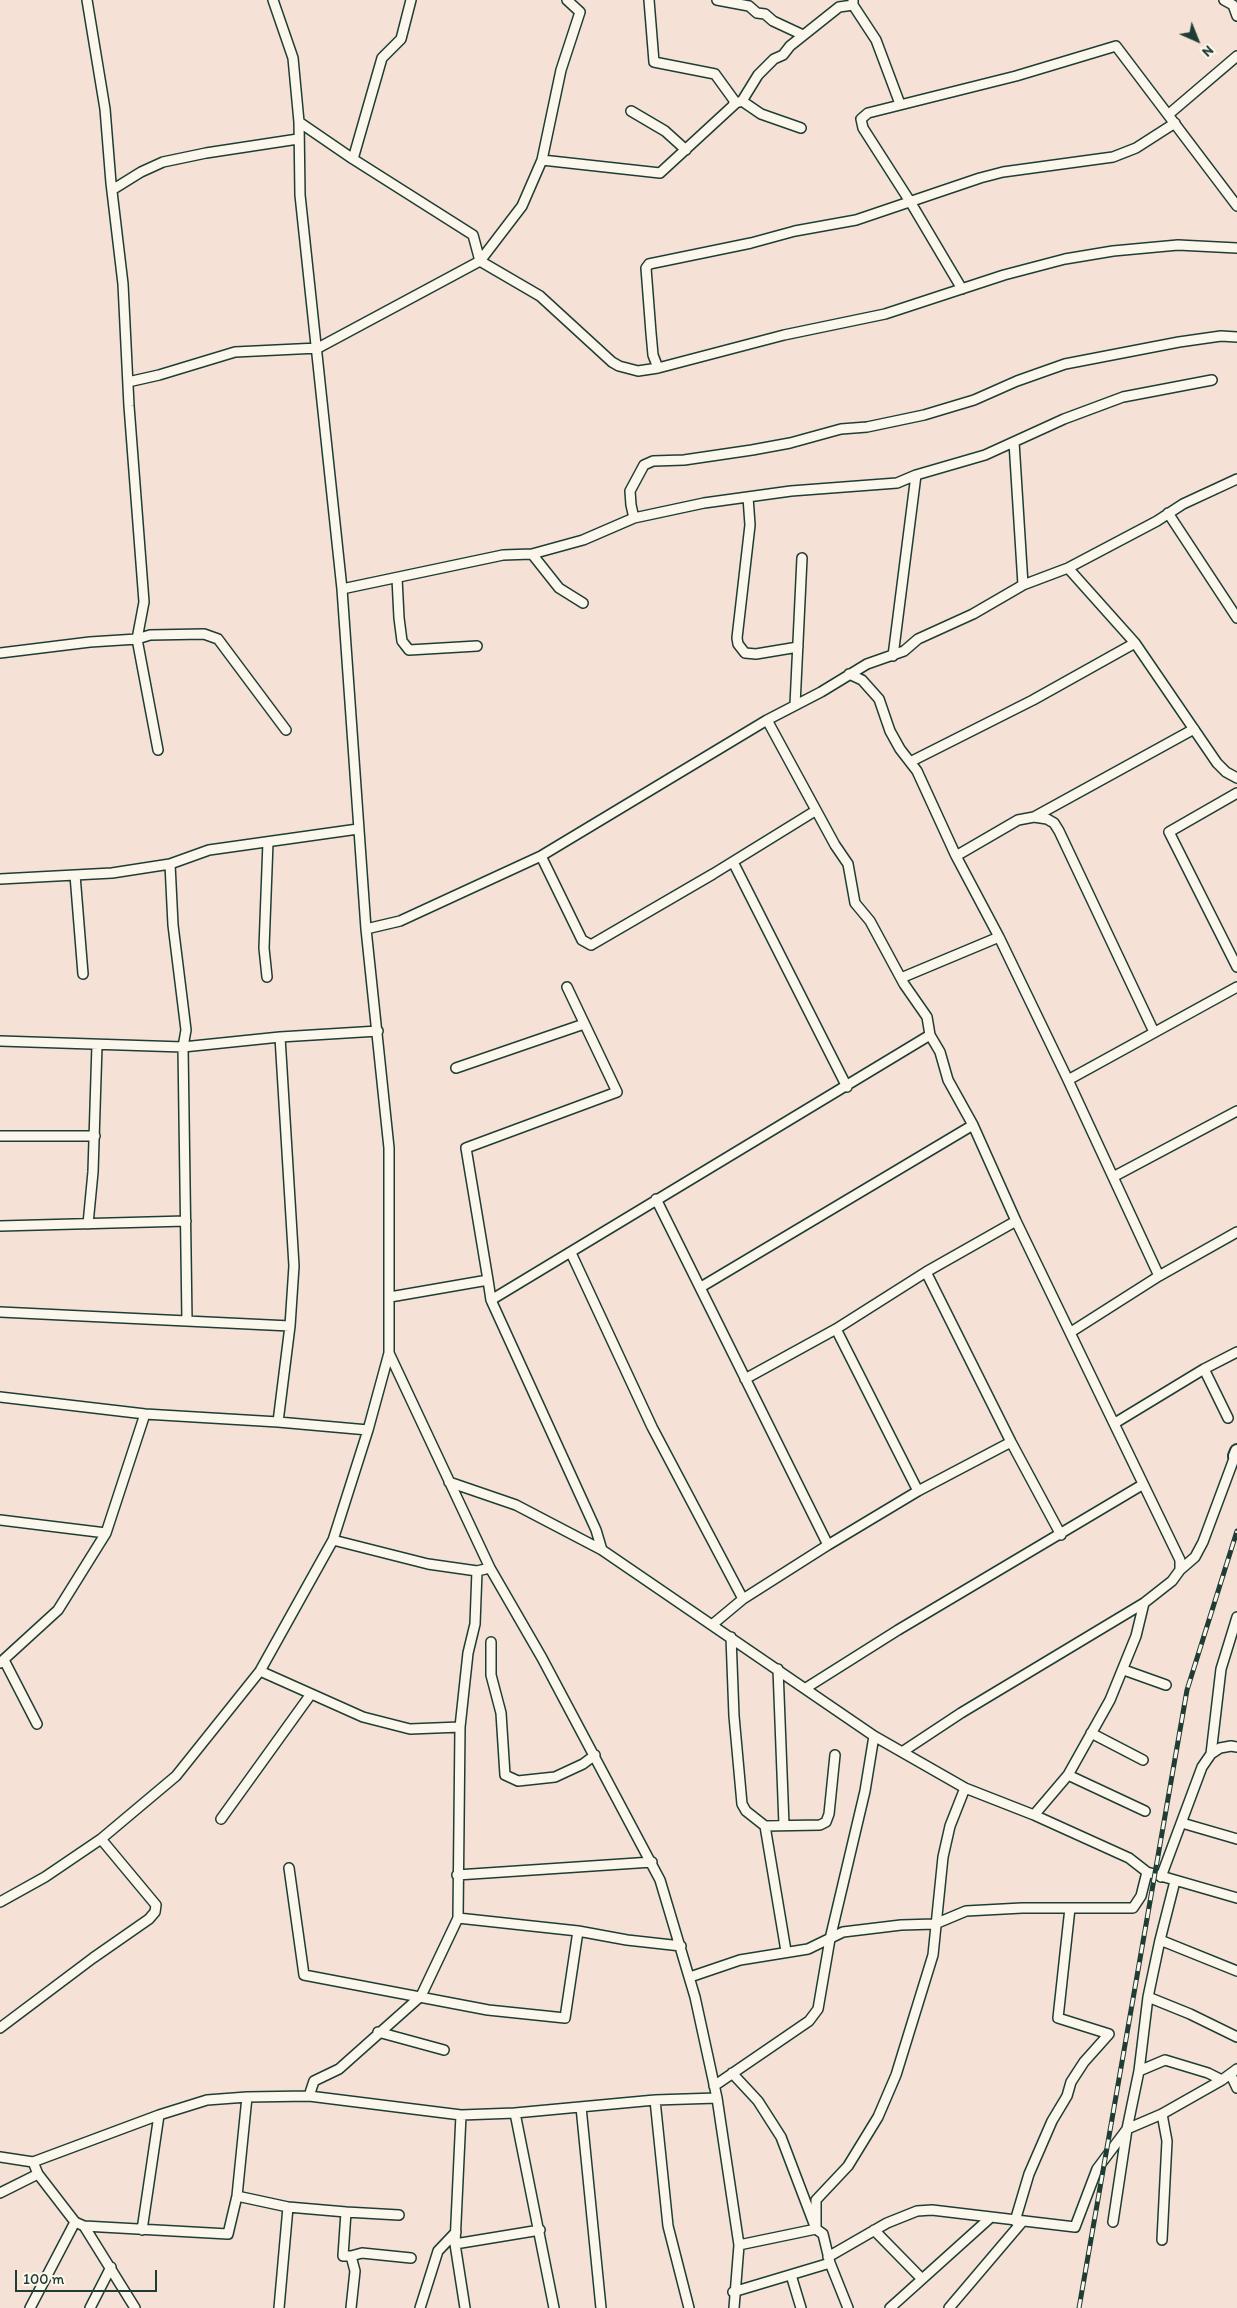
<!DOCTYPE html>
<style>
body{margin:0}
#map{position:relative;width:1237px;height:2308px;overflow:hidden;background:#f5e1d5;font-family:Itim,sans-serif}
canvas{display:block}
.north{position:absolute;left:1172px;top:15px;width:50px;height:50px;-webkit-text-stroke:4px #fbf7ec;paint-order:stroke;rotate:136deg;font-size:14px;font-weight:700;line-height:20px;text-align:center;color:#1f3d34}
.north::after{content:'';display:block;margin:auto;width:18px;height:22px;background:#1f3d34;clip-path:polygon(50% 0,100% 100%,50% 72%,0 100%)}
.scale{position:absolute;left:15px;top:2270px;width:142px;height:22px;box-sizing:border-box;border:2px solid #1f3d34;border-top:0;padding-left:6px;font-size:15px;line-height:18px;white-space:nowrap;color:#1f3d34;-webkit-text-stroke:4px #fbf7ec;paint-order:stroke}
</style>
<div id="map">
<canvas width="1237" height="2308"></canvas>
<div class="north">N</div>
<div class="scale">100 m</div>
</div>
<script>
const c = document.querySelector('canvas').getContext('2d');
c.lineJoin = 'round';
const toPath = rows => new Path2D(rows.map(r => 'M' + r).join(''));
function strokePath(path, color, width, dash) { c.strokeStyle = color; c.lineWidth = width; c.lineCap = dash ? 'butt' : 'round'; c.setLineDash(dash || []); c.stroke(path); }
const minor = toPath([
 [87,0,105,109,111,183,123,284,129,406,144,602,137,639,158,750],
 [649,0,654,62,715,74,736,103,733,105],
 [717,0,749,6,757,13,765,14,773,21,803,35],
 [853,0,853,5,876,40,900,104],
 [1224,0,1233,5,1237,16],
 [742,101,761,114,801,128],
 [631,111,665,131,686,150],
 [1169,114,1237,56],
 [299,122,353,159,473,235,480,261,540,296,612,362,619,366,638,371,658,368,784,335,885,314,1004,275,1065,259,1113,251,1178,245,1237,248],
 [353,159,382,58,401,39,411,0],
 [542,160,660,173,736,103,742,101,758,75,774,59,783,55,790,46,839,7,853,5],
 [112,190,141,172,163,162,206,153,298,139],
 [962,289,911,203,863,128,861,119,868,113,1016,76,1116,46,1237,206],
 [658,368,653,355,651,333,646,268,649,264,751,243,795,231,856,220,980,178,1003,172,1113,157,1136,148,1175,123],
 [128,382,159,375,235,352,318,348,480,261,522,206,542,160,561,70,580,12,567,0],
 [1014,442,1023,585],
 [748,497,750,525,737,638,738,644,745,653,756,654,798,647],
 [1168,513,1237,618],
 [634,518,631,505,630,491,644,465,653,461,684,460,752,450,790,443,841,429,867,427,924,415,974,400,1017,381,1065,364,1179,342,1221,336,1237,337],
 [532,554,559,588,583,603],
 [1068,568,1135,643,1217,763,1226,772,1237,778],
 [397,578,399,618,402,641,409,650,477,646],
 [342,589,503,555,532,554,583,540,634,518,704,503,791,491,897,483,916,475,985,455,1064,419,1123,397,1212,380],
 [0,653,90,642,137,639,150,635,204,634,218,639,286,730],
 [893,656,916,475],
 [849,674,862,680,879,699,890,731,900,749,917,771,956,856,1018,820,1034,817,1047,819,1054,823,1059,831,1154,1032],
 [795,705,802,558],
 [767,720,835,845,848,864,855,903,870,921,904,984,927,1017,930,1035,940,1052,948,1080,973,1125,1016,1221,1180,1560,1180,1570,1172,1581,1144,1603,961,1713,902,1752],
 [910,762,1033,700,1135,643],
 [1237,793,1169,832,1237,967],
 [1034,817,1194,729],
 [541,856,582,940,591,945,713,874,815,811],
 [956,856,999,937,1068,1080],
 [733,862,847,1087],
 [170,864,173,925,186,1030,183,1047,187,1321],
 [75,875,83,974],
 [0,879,112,873,170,864,209,850,358,829],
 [366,929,400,921,541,856,767,720,821,692,867,664,904,651,918,639,973,614,1023,585,1068,568,1157,521,1183,504,1237,479],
 [267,977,264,948,268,842],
 [901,978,999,937],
 [0,1041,183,1047,280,1037,378,1031],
 [456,1068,584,1024],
 [0,1136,95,1136],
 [1113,1177,1068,1080,1237,987],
 [656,1199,828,1545],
 [88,1224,93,1172,97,1045],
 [0,1226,186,1221],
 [571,1253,652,1427,743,1599],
 [926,1272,1011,1442,1061,1535],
 [1159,1276,1113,1177,1237,1111],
 [488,1280,466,1148,617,1092,567,987],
 [701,1287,973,1125],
 [390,1297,488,1280,491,1300],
 [0,1312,290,1326],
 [836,1329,918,1491],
 [1071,1332,1159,1276,1237,1232],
 [389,1353,490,1568,542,1658,660,1880,695,1997,717,2098,739,2245,734,2308],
 [745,1379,836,1329,926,1272,1016,1221],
 [0,1397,145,1414,278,1422,368,1430],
 [1228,1418,1204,1369,1237,1352],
 [278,1422,290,1326,294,1266,280,1037],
 [1115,1423,1204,1369],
 [449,1482,516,1505,602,1550,874,1736,965,1788,1034,1815,1129,1858,1147,1872,1237,1898],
 [0,1520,106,1533],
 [333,1540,428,1564,477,1571,490,1568],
 [602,1550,596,1530,491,1300,930,1035],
 [1180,1570,1195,1557,1203,1542,1235,1456],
 [713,1624,743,1599,828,1545,918,1491,1011,1442],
 [731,1637,734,1716,742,1804,746,1811,765,1826,786,1951],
 [491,1642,491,1675,501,1713,505,1775,518,1781,555,1777,583,1764,595,1755],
 [4,1660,37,1724],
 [0,1663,58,1610,106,1533,145,1414],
 [778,1669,784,1825],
 [1124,1670,1166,1685],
 [260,1671,363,1717,410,1729,460,1727],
 [806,1688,898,1630,1142,1485],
 [1091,1733,1143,1760],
 [1211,1754,1221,1669,1237,1617],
 [1068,1775,1145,1811],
 [1034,1815,1068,1775,1110,1700,1136,1636,1144,1603],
 [221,1819,311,1694],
 [1182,1823,1237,1839],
 [765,1826,820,1825,826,1822,829,1814,835,1755],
 [289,1868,304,1975,488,2010,565,2018,578,1931],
 [457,1875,652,1862],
 [1161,1877,1202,1767,1211,1754,1220,1748,1231,1746,1237,1747],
 [1175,1881,1160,1940,1237,1971],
 [0,1902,45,1877,101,1839,176,1776,260,1671,333,1540,368,1430,389,1353,389,1148,366,929,342,589,300,195,299,122,293,58,273,0],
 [458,1918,578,1931,627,1940,681,1946],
 [1160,1940,1148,1997,1190,2014,1237,2037],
 [690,1977,740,1960,808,1949,843,1932,901,1925,935,1924,966,1911,1022,1908,1133,1908,1141,1896,1147,1872],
 [0,2028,93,1958,149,1919,155,1912,156,1905,101,1839],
 [378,2032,444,2050],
 [1139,2071,1165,2060,1208,2073,1222,2080],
 [732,2073,758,2101,781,2137,816,2229,823,2234,830,2263,848,2308],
 [1231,2075,1237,2088],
 [714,2086,809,2021,818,2009,830,1939,865,1791,874,1736],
 [309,2096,314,2081,339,2069,421,1996,458,1918,460,1727,468,1653,475,1624,477,1571],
 [655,2100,668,2226,689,2308],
 [581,2107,601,2308],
 [515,2113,554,2308],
 [1162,2114,1167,2141,1162,2240],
 [461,2115,455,2244,465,2308],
 [0,2157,33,2162,159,2115,207,2100,247,2097,309,2096,461,2115,515,2113,655,2100,717,2098],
 [33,2162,38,2174,75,2222,84,2226,135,2308],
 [0,2193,38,2174],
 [237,2196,288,2207,346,2212,343,2256,351,2256,355,2271,351,2308],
 [346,2212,399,2215],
 [1015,2221,1029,2174,1052,2121,1067,2096,1071,2082,1084,2062,1109,2034,1058,2018,1070,1908],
 [1113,2222,1127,2129,1139,2071,1148,1997],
 [84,2226,228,2234,237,2196,247,2097],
 [142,2230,159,2115],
 [874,2230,921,2278],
 [455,2244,540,2230],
 [739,2245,816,2229,816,2200,848,2166,878,2117,896,2075,933,1955,943,1857,950,1826,965,1788],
 [351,2256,362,2253,411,2258],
 [828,2257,887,2223,917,2211,932,2210,1075,2227,1097,2169,1127,2129,1162,2114,1222,2080,1237,2069],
 [791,2275,801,2308],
 [733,2292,830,2263],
 [30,2308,75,2222],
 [90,2308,111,2267],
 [279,2308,288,2207],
 [420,2308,438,2251,456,2232],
 [890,2308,990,2218],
 [949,2308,1022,2222]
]);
const secondary = toPath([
 [1235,1456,1237,1451]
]);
strokePath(minor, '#1f3d34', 12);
strokePath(secondary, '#1f3d34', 16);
strokePath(minor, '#fbf7ec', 9);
strokePath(secondary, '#fbf7ec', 12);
const rail = toPath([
 [1079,2308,1187,1690,1237,1531]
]);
strokePath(rail, '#1f3d34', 5);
strokePath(rail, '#fbf7ec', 3, [9]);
</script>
